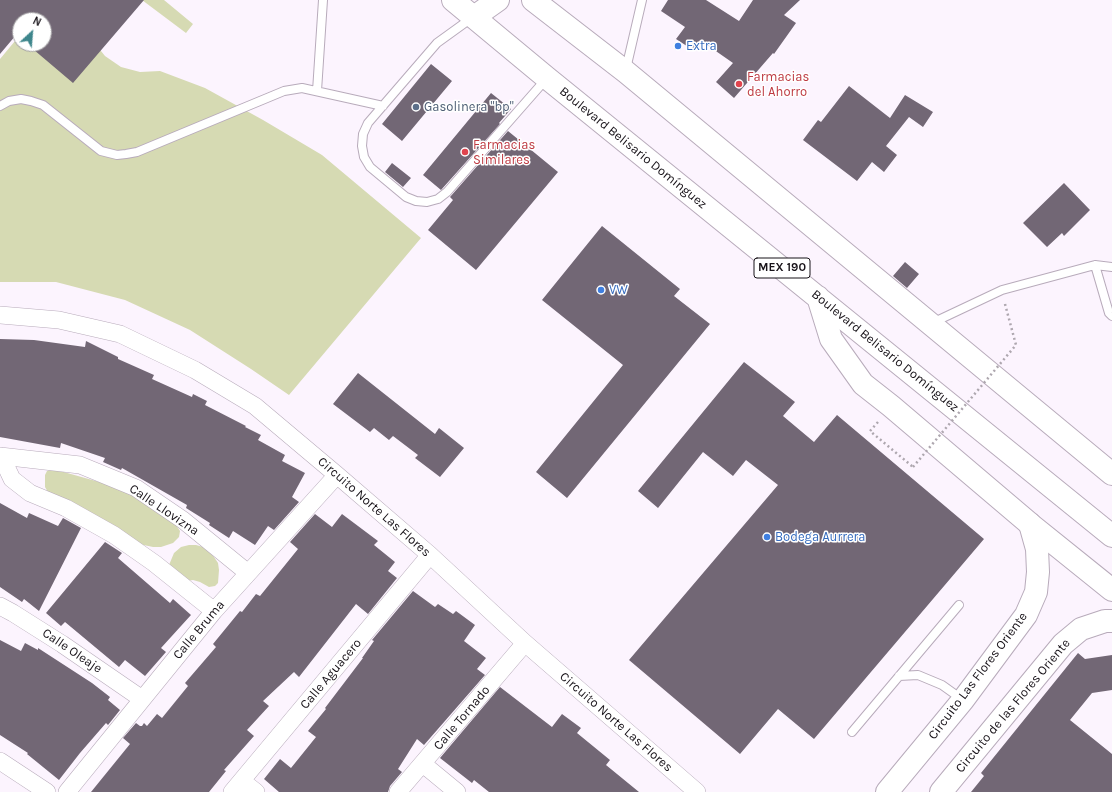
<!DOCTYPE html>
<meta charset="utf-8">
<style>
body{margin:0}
#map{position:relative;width:1112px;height:792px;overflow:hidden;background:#fcf4fe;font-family:Karla,sans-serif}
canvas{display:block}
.north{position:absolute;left:12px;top:12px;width:40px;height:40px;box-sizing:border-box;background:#fff;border:1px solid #a2a0a3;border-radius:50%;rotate:26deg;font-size:11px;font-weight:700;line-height:16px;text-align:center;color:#171218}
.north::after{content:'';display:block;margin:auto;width:14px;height:18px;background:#3e868c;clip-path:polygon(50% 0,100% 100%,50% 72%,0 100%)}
</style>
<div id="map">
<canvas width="1112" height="792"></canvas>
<div class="north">N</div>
</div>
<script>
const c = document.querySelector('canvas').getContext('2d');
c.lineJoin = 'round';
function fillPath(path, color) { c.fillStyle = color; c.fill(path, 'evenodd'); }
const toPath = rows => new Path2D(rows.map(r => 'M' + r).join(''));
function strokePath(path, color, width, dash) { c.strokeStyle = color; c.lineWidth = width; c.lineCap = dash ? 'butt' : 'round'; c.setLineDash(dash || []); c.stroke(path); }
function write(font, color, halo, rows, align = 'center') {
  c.font = font + ' Karla,sans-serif'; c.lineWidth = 3; c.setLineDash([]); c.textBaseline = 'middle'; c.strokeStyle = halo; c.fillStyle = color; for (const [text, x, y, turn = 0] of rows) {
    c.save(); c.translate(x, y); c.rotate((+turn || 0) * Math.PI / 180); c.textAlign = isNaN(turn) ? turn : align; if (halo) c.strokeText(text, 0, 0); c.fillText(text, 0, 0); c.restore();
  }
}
fillPath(toPath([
 [50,0,93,41,105,56,121,67,140,72,160,71,205,88,263,120,322,155,421,238,289,395,251,369,190,330,125,300,56,282,0,282,0,59,20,35,20,44,44,44,44,20],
 [142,0,164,0,193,24,186,33],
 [53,469,110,485,135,495,174,522,180,531,179,537,173,543,161,547,153,547,139,544,49,494,45,487,45,475,47,471],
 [189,545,196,545,203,547,210,552,214,557,218,563,219,570,218,583,215,586,209,587,200,582,193,580,187,581,169,565,174,553,181,547]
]), '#d6dab3');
fillPath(toPath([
 [0,0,144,0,73,83,27,44,44,44,44,20,20,20,20,38,16,35,0,54],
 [668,0,706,0,739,21,753,0,800,0,784,15,796,23,774,54,773,53,734,98,716,82,733,63,700,40,693,50,676,39,685,27,661,11],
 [431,64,452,81,402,141,382,124],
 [849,86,890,118,905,95,933,112,923,127,909,117,886,146,897,155,884,172,872,162,857,181,803,140,818,120,821,122],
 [491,93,511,109,499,123,500,124,441,190,423,175],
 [508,131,558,172,476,270,428,230,453,200,450,197],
 [392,163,411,178,403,187,385,172],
 [1064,183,1090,210,1064,236,1062,233,1047,247,1023,223],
 [602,226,680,289,674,296,710,324,567,498,536,472,623,365,542,300],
 [905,262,919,274,907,288,893,276],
 [0,339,34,340,85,347,86,341,118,357,118,359,154,375,152,379,192,397,193,394,207,401,205,405,246,426,245,427,261,435,258,440,285,455,282,461,305,473,292,497,299,502,274,530,268,526,255,545,233,531,229,538,209,525,210,523,186,508,187,505,122,468,121,470,103,462,105,458,61,443,60,448,0,437],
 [744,362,795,402,783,416,814,442,837,415,984,539,814,739,778,709,740,754,629,660,778,485,746,460,733,476,703,452,658,508,638,491],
 [358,373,435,434,439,428,464,448,440,477,415,458,418,455,393,436,389,440,374,428,370,432,333,404],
 [0,503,27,518,29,513,58,526,63,518,81,528,39,611,24,599,22,602,0,587],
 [315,514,332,527,342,514,378,541,374,545,395,562,388,571,397,578,368,614,356,604,299,677,294,672,263,701,269,706,247,730,254,736,224,770,226,771,209,792,91,792,130,744,123,738,136,723,140,726,142,726,144,723,147,726,157,714,162,718,188,686,185,683,216,647,213,644,240,611,242,612,256,594,260,596,298,549,290,542],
 [105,542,122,553,118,558,170,603,173,599,191,615,161,648,166,652,145,676,125,660,119,667,65,622,61,626,46,613],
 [413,591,435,607,438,604,453,614,456,611,475,625,464,641,486,658,477,669,485,675,424,745,417,739,398,769,402,772,390,786,388,792,279,792,264,779,280,759,291,768,316,737,308,731,326,709,325,708,363,658,362,658,374,641,372,640],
 [0,640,21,651,25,643,38,650,38,648,92,683,110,697,108,700,120,710,108,725,106,723,80,753,59,780,27,754,28,753,0,735],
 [1078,653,1085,659,1112,655,1112,690,1092,693,1070,720,1112,754,1112,792,971,792,984,776,981,773],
 [500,687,552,727,562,714,581,728,577,733,610,760,606,765,639,792,489,792,474,780,472,783,440,758]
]), '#726775');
const service = toPath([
 [473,17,437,43,368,123,363,134,362,146,364,157,370,167,406,197,416,201,427,202,438,199,447,192,547,78],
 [626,69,642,0],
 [317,91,323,0],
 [0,106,9,101,21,99,31,101,43,105,101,151,117,155,126,154,137,152,284,91,302,88,383,106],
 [1095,265,1109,313,1112,316],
 [932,323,1002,290,1095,265,1112,267],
 [899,676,918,675,942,685,963,700],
 [852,732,959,605]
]);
const minor = toPath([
 [0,315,59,320,120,334,195,370,255,406,337,475,430,555,525,643,697,792],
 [0,456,80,465,136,488,183,520,248,573],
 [1,456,12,479,30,493,66,508,114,535,154,563,214,611],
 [0,606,13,613,62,644,142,699],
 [0,761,47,792],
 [423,764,457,792],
 [242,781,256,792],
 [67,792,214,611,337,475],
 [232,792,430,555],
 [398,792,525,643]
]);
const secondary = toPath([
 [474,17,498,0],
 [887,792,963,700,1026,615,1036,592,1038,572,1037,549,1030,524],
 [941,792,1063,644,1081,629,1105,621,1112,621]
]);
const primary = toPath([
 [453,0,547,78,1112,536],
 [533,0,626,72,1112,474],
 [818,297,831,339,863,384,891,406,1030,524,1112,590]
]);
strokePath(service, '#b8abbb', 10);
strokePath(minor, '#b8abbb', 18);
strokePath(secondary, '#b8abbb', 24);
strokePath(primary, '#b8abbb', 24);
strokePath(toPath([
 [1005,304,1016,345],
 [878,422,870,431,913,467]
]), '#aea7af', 2.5, [2, 3]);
strokePath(service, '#fff', 8);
strokePath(minor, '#fff', 17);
strokePath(secondary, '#fff', 22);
strokePath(primary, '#fff', 22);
strokePath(toPath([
 [913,467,1016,345]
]), '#aea7af', 2.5, [2, 3]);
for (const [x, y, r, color] of [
 [678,46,4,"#3f7fe0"],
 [739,84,4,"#e0444e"],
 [416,107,4,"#5c6f8a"],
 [465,152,4,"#e0444e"],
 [601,290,4,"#3f7fe0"],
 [767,537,4,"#3f7fe0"]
]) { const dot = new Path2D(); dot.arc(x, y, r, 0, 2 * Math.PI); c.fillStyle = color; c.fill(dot); strokePath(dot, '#fff', 1.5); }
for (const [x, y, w] of [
 [782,268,56]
]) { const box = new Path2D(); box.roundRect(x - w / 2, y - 10, w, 20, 3); c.fillStyle = '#fff'; c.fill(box); strokePath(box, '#171218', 1); }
write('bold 12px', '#171218', null, [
 ["MEX 190",782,268]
]);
write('13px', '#366cbe', '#fff', [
 ["Extra",686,46],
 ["VW",609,290],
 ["Bodega Aurrera",775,537]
], 'left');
write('13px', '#be3a42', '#fff', [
 ["Farmacias",747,77],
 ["del Ahorro",747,92],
 ["Farmacias",473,145],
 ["Similares",473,160]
], 'left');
write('13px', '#4e5e75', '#fff', [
 ["Gasolinera \"bp\"",424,107]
], 'left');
write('13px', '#171218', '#fff', [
 ["Boulevard Belisario Domínguez",633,148,39],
 ["Boulevard Belisario Domínguez",885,351,39],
 ["Circuito Norte Las Flores",374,507,41],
 ["Calle Llovizna",164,510,34],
 ["Calle Bruma",199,630,-50],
 ["Calle Oleaje",72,651,34],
 ["Calle Aguacero",331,674,-50],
 ["Circuito Las Flores Oriente",978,676,-53],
 ["Circuito de las Flores Oriente",1013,706,-50],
 ["Calle Tornado",462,718,-50],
 ["Circuito Norte Las Flores",616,722,41]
]);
</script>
